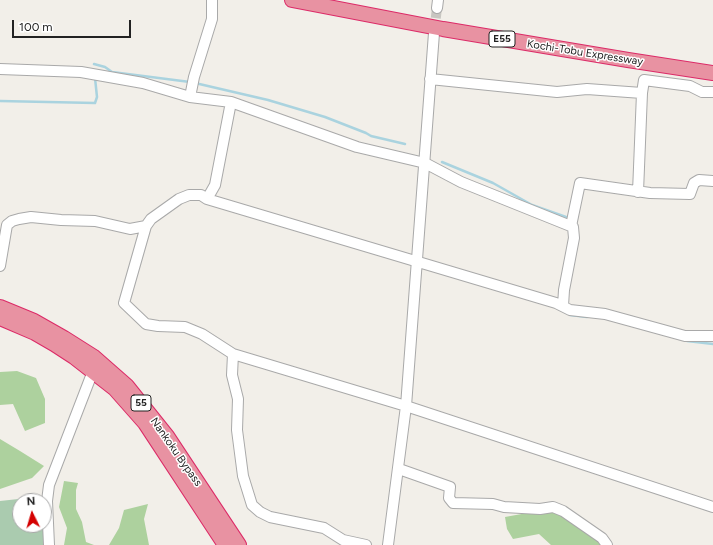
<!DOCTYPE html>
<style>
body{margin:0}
#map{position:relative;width:713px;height:545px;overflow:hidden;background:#f2efe9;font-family:Figtree,sans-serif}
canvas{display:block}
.north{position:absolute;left:12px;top:493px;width:40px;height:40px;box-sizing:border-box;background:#fff;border:1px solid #a7a7a7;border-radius:50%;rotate:355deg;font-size:11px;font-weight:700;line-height:16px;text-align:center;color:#222}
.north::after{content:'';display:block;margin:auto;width:14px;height:18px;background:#d40000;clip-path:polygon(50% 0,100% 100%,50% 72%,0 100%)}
.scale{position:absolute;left:12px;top:20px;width:119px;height:18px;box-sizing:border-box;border:2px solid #222;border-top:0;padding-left:5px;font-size:12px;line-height:14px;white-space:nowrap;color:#222;-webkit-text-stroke:3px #fff;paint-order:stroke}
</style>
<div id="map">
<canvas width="713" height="545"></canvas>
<div class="north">N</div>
<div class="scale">100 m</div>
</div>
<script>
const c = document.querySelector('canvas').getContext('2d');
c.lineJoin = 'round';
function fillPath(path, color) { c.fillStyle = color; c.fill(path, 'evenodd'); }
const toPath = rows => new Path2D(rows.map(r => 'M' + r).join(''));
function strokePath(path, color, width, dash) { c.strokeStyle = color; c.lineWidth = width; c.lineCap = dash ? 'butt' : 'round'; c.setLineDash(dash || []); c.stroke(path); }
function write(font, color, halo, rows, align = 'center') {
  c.font = font + ' Figtree,sans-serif'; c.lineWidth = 3; c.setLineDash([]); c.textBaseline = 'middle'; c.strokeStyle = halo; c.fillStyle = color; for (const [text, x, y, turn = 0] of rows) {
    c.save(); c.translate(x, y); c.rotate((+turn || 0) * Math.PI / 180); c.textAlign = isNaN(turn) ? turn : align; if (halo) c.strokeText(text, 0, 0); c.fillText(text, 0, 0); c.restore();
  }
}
fillPath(toPath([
 [17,371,36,378,45,399,45,423,25,431,13,404,0,405,0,372],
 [0,439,20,451,44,466,32,478,0,489],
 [64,481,78,483,76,490,76,509,82,522,86,542,94,545,64,545,67,528,59,507],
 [148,504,144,519,149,545,109,545,119,528,124,510],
 [538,511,556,512,600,541,603,545,551,545,539,534,513,539,507,529,505,517]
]), '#add19e');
fillPath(toPath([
 [37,497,42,499,42,501,20,501,20,525,43,525,44,545,0,545,0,501]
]), '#aacbaf');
strokePath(toPath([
 [94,64,105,67,112,72,190,82],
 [195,83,268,100,325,117,366,133,371,136,405,144],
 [0,101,95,103,97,97,95,78],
 [442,162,493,183,532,205,566,217,568,220],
 [570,315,587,317],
 [687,341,713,344]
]), '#aad3df', 2.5);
strokePath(toPath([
 [434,33,437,8]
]), '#c8c6c1', 10, [10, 5]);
const minor = toPath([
 [437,8,438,0],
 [0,69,81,72,143,83,190,97,231,102,357,147,425,163,461,182,573,227,574,238,564,290,563,306],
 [430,79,557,92,587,89,642,93],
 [190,97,194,77,212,19,212,0],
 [638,192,642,93,644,80,690,86,702,92,713,92],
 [207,199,215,185,231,102],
 [571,226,580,183,650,193,690,194,694,183,699,180,713,181],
 [0,266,7,225,12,221,19,219,31,217,61,220,95,221,130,229,146,226],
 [713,336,685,336,605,314,570,310,556,303,207,199,201,195,189,195,179,199,151,219,146,226,124,303,146,324,158,326,185,327,202,334,233,354,406,406,713,507],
 [233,354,232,375,238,399,237,430,243,476,252,505,260,512,270,517,324,528,343,540,366,545],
 [399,469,450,487,449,498,453,503,493,504,504,507,540,509,553,507,563,511,602,538,607,545],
 [49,545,47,501,49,485,93,371],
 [388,545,406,406,434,33]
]);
const highway = toPath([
 [292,0,443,29,628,60,713,73],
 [0,307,34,321,64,338,94,357,127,386,167,436,239,545],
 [0,318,35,333,54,344,74,357,115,389,145,423,225,545]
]);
strokePath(minor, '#a9a9a9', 12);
strokePath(highway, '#dc2a67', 16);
strokePath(minor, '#fff', 10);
strokePath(highway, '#e892a2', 14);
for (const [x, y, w] of [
 [502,39,26],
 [141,403,20]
]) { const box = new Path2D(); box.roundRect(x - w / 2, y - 8, w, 16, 3); c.fillStyle = '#fff'; c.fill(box); strokePath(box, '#222', 1); }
write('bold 10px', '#222', null, [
 ["E55",502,39],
 ["55",141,403]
]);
write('11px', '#222', '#fff', [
 ["Kochi-Tobu Expressway",585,53,9],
 ["Nankoku Bypass",176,452,55]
]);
</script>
